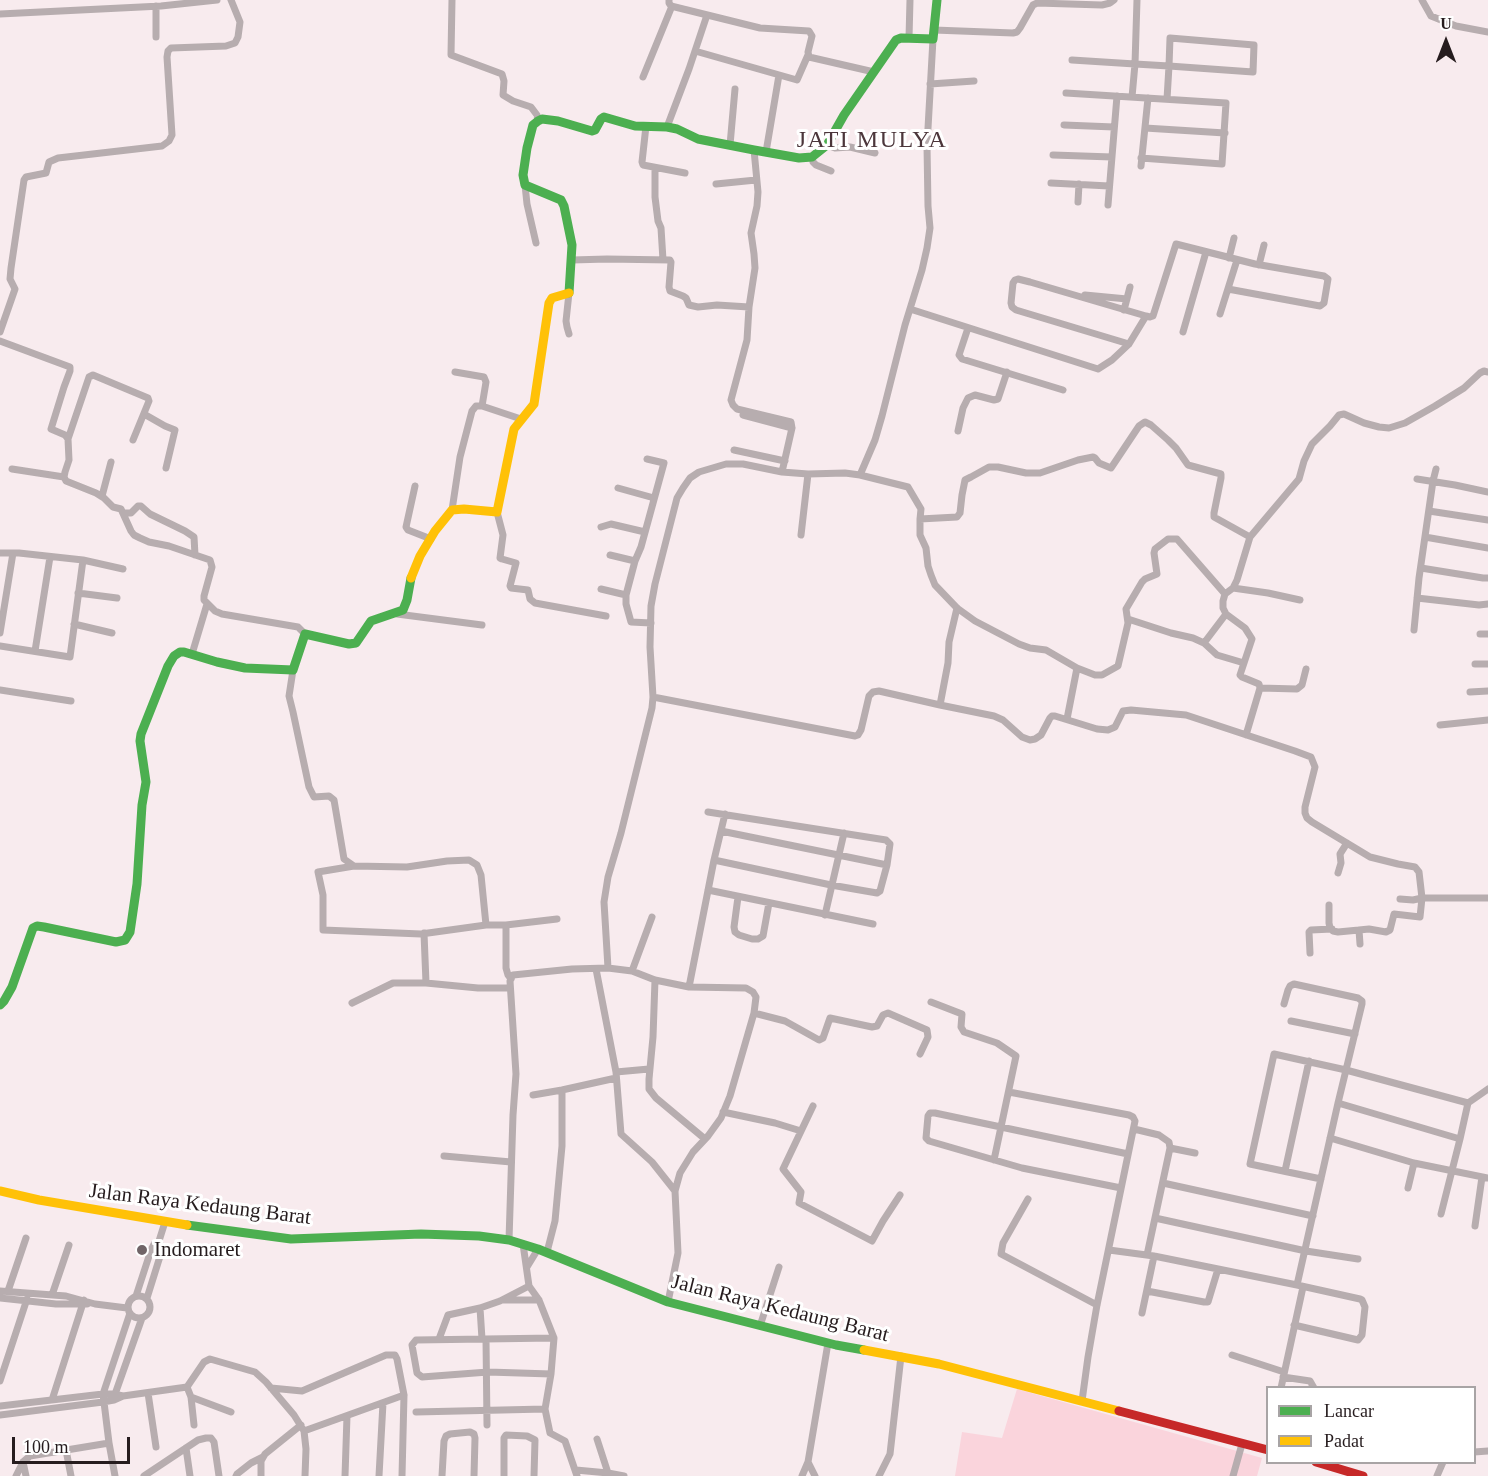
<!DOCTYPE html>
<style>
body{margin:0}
#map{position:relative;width:1488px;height:1476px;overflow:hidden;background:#f8ebee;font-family:"Times New Roman",serif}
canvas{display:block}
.legend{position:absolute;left:1266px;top:1386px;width:210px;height:78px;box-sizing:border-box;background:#fff;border:2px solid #a8a4a5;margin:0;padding:8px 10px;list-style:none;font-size:18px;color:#261c1e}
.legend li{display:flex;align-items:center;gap:12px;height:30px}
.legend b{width:30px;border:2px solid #a8a4a5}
.north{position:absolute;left:1416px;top:12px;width:60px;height:60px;-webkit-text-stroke:4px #fff;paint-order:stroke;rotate:0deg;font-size:16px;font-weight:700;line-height:24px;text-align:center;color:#261c1e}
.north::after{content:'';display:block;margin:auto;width:21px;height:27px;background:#261c1e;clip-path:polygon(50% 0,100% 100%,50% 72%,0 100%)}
.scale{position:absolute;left:12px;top:1437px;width:118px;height:27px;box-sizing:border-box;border:3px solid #261c1e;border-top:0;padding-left:8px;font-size:18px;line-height:21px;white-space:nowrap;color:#261c1e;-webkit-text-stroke:4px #fff;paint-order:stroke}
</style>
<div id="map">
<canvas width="1488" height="1476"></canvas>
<ul class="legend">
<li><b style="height:8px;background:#4caf50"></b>Lancar</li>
<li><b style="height:8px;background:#ffc107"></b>Padat</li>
</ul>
<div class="north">U</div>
<div class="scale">100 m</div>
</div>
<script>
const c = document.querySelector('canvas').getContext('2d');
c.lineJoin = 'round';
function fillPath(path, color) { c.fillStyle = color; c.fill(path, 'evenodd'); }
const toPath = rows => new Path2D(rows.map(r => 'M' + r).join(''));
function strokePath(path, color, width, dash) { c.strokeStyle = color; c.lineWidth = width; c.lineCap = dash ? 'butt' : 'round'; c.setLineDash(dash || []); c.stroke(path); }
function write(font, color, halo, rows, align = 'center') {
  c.font = font + ' "Times New Roman",serif'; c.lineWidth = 6; c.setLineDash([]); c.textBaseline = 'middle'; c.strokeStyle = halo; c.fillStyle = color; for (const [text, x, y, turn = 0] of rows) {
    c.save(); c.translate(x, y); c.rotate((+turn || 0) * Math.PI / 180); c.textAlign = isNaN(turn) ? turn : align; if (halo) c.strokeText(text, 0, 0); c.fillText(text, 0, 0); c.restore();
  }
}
fillPath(toPath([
 [1017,1389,1262,1458,1257,1476,955,1476,962,1432,1002,1438]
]), '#fad4dc');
strokePath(toPath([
 [452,0,451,55,502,74,504,81,503,95,513,101,531,107,537,115,538,121],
 [669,0,669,3,671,6,760,28,809,31,812,36,808,52,809,57,874,72],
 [1422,0,1431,16,1456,26,1488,32],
 [156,6,156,37],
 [0,14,161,6,217,0],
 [934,30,1013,33,1017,32,1020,28,1033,5,1037,3,1102,5,1110,3,1114,0],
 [909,38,910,0],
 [695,51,797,80,808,55],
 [1072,60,1135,64,1169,66,1253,72,1254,45,1170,38,1169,66,1167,99],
 [643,77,672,6],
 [930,84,974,81],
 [1066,93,1226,103,1222,164,1141,158],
 [1132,97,1135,64,1137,0],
 [1064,125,1114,127],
 [646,126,642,162,643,165,685,173],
 [667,127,689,69,707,15],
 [1145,128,1225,133],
 [730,145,735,89],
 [827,145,835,148,850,147,875,153],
 [754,150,758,192,757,206,751,233,754,254,755,268,749,307,747,340,731,400,733,405,737,409,791,422,792,428,782,472],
 [766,152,779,75],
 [1053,155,1112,157],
 [812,157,813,162,816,165,831,171],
 [1141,166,1148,98],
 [655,168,655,197,658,221,661,228,663,260],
 [1051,183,1109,186],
 [716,184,756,180],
 [525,185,527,204,536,243],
 [1078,202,1079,184],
 [1108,205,1117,96],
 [1229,258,1234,238],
 [572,260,607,259,670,260,671,262,669,287,670,291,683,296,686,298,689,305,698,307,717,305,749,307],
 [1259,265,1264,245],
 [569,293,566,321,567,327,569,334],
 [1085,295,1127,299],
 [910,309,1098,369,1112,360,1129,344,1146,316,1150,317,1153,316,1176,244,1255,264,1324,276,1328,279,1324,303,1320,306,1228,289],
 [1124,310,1130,287],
 [1220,314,1237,260],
 [968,328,959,355,962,359,1063,390],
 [0,332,15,289,10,279,11,268,24,180,26,177,46,173,49,162,58,158,162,146,169,141,172,135,167,57,168,51,171,48,226,46,235,43,238,37,240,22,231,0],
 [1183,332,1206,252],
 [0,341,70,367,70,371,64,387,51,429,65,435,68,439,69,460,65,472,64,477,66,481,96,493,104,498,113,507,121,509,131,531,134,535,140,538,149,542,169,546,210,560,212,567,204,596,204,600,215,611,222,614,298,627,305,634],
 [1129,344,1016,310,1012,307,1011,303,1013,283,1015,280,1018,279,1030,282,1146,316],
 [455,372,484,377,486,382,482,406,521,419],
 [144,414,165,426,175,430,166,468],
 [743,415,792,428],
 [958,431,963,408,968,398,975,395,994,400,998,399,1007,372],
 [68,439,89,377,93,375,148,398,149,401,133,440],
 [734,450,785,461],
 [647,459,664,463,641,547,635,561,626,595,626,604,631,622,651,623],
 [12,469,64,477],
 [860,475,875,440,882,416,905,325,922,270,927,248,930,228,928,206,927,146,933,39],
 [1417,479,1455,485,1488,492],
 [415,486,406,527,408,530,431,539],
 [618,488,654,498],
 [102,496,111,462],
 [452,510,460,457,472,411,476,406,482,406],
 [1429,511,1488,520],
 [497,512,503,535,500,558,502,559,516,563,510,586,511,588,528,590,530,599,535,603,606,616],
 [124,513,131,513,138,506,141,506,150,514,185,531,194,537,195,555],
 [920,519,957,517,960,513,962,495,965,480,971,477,989,467,998,467,1026,473,1040,473,1078,460,1093,457,1095,458,1099,463,1111,468,1139,426,1145,422,1151,425,1168,440,1176,448,1188,465,1221,474,1221,478,1214,513,1214,517,1250,537],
 [601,527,611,524,645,532],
 [801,535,808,474],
 [1425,537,1488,548],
 [0,553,19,553,83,560,70,657,0,646],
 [610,555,635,561],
 [83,560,123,569],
 [1421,568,1483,578,1488,578],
 [1233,588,1268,593,1300,600],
 [601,589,626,595],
 [78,593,117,598],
 [1417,598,1479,605,1488,604],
 [397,614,482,625],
 [1128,619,1171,633,1193,638,1204,643,1217,655,1244,663],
 [74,624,112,633],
 [1414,630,1419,578,1433,481,1436,469],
 [0,633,13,553],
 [1480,634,1488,634],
 [1204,643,1226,614],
 [35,651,50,557],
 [192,654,207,604],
 [1475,664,1488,664],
 [293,670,289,696,293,712,309,787,314,797,329,796,334,800,344,859,354,866],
 [1260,688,1297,689,1302,685,1306,669],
 [0,690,71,701],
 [1470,692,1488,691],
 [653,697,650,647,651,606,655,584,677,498,683,488,690,478,699,472,726,464,743,464,782,472,808,474,845,473,860,475,908,487,921,509,920,519,920,535,926,548,928,566,931,575,935,585,957,608,975,621,1019,644,1030,648,1046,650,1077,668,1095,675,1102,675,1118,666,1128,623,1126,609,1142,582,1145,579,1157,574,1154,553,1155,549,1168,539,1177,539,1225,594],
 [940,705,948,663,949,642,957,608],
 [1067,719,1077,668],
 [1440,725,1488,720],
 [1246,735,1260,688,1259,684,1242,677,1240,675,1252,639,1245,628,1226,614,1223,608,1223,601,1225,594,1233,588,1237,580,1250,537,1299,479,1304,461,1312,444,1330,426,1339,415,1344,414,1364,423,1379,427,1389,428,1405,423,1435,406,1464,388,1480,373,1484,371,1488,372],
 [708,812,886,840,890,844,887,865,880,891,877,893,831,885,714,860],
 [721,831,887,865],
 [1338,873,1341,863,1340,854,1347,843],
 [708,890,873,924],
 [738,897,734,927,735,932,739,935,752,939,758,939,763,936,769,903],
 [1400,899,1413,900,1422,898,1488,898],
 [1329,905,1329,923,1330,928,1333,931,1338,932,1359,930],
 [825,915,844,833],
 [486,925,481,875,477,865,469,860,447,861,407,867,354,866,318,872,323,895,323,930,421,934,486,925,506,925,557,919],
 [506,925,506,968,508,975,511,979],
 [424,933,426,983],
 [1310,953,1309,932,1311,930,1332,929],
 [596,969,616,1072,621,1134,652,1162,675,1191],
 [632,971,652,917],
 [655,980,653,1037,649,1079,649,1089,656,1098,705,1139],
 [689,987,714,860,725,814],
 [931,1002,962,1014,961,1027,964,1032,997,1043,1016,1056,994,1160],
 [352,1003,393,983,426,983,478,988,509,988],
 [1284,1004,1288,990,1290,986,1294,984,1358,998,1362,1001,1362,1004,1338,1103,1297,1285],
 [754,1013,785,1021,819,1040,823,1038,830,1018,872,1027,877,1026,883,1015,888,1013,927,1030,928,1037,920,1054],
 [1291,1021,1355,1034],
 [616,1072,649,1069],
 [1009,1092,1129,1115,1133,1117,1135,1121,1097,1305,1088,1357,1082,1401],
 [533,1095,562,1090,616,1078],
 [1338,1103,1460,1139],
 [813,1106,783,1169,801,1192,799,1203,872,1241,883,1221,900,1195],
 [723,1112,775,1123,801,1131],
 [1134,1129,1159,1135,1169,1142,1170,1148,1147,1255],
 [1330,1138,1414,1163,1488,1178],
 [1170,1148,1195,1153],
 [444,1156,511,1162],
 [1285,1171,1309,1061],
 [1321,1179,1250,1164,1274,1054,1346,1070,1468,1103],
 [1163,1183,1313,1216],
 [1121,1188,1022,1168,929,1141,926,1138,928,1116,930,1113,935,1113,1128,1154],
 [1408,1188,1414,1163],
 [1028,1199,1003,1243,1001,1254,1097,1305],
 [1441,1214,1460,1139,1468,1103,1488,1089],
 [1155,1218,1306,1251,1358,1259],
 [1475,1226,1482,1177],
 [509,1240,513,1115,516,1074,510,981,513,975,572,969,608,968],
 [523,1244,529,1286,539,1300,554,1338,551,1374,545,1409,550,1433,565,1441,577,1476],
 [1109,1250,1154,1256,1297,1285,1360,1299,1362,1300,1365,1307,1362,1335,1358,1340,1294,1325],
 [547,1252,555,1221,562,1146,562,1090],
 [527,1267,538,1249],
 [0,1291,66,1296,95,1304,127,1308],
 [8,1291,26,1238],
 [1147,1291,1204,1302,1208,1302,1218,1269],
 [52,1295,69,1245],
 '128 1307a11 11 0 1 1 22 0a11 11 0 1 1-22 0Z',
 [136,1296,151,1250,154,1244,159,1241,165,1222],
 [0,1298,56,1304,87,1304],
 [147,1298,162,1250,159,1241],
 [503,1300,539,1300],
 [668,1302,678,1253,675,1191,680,1173,693,1152,708,1136,721,1118,730,1096,754,1013,756,997,753,992,746,988,689,987,655,980,632,971,608,968,604,902,608,877,621,833,652,708,653,697,855,736,858,735,861,730,869,696,873,692,879,691,940,705,994,716,1003,720,1022,737,1030,740,1035,739,1041,735,1050,718,1052,716,1055,716,1097,729,1108,730,1115,727,1123,711,1131,710,1186,715,1295,751,1311,757,1315,767,1305,807,1305,813,1307,818,1312,822,1370,857,1398,864,1415,867,1419,872,1422,898,1420,917,1394,914,1390,930,1386,932,1369,929,1359,930,1360,944],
 [480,1308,482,1339],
 [1142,1313,1154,1256],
 [760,1326,779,1267],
 [439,1339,448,1315,480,1308,500,1301,529,1286],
 [486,1339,487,1425],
 [1232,1355,1284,1372],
 [551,1374,488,1372,422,1377,417,1373,412,1345,416,1340,554,1338],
 [1283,1377,1310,1381,1314,1388],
 [0,1381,27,1299],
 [271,1388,302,1391,386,1355,395,1355,397,1359,404,1395,402,1476],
 [1281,1388,1303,1287],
 [148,1393,156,1447],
 [114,1397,142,1318],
 [191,1397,231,1412],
 [52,1400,84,1300],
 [0,1406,103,1394,114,1394,123,1396],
 [416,1412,545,1409],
 [0,1415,103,1402,114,1400,123,1396,187,1387],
 [194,1425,191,1397,187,1387,204,1362,210,1359,255,1372,266,1382,294,1415,304,1431,306,1449,305,1476],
 [304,1431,404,1395],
 [597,1439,608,1473],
 [186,1448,190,1476],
 [66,1450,71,1476],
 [1474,1452,1488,1451],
 [23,1462,26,1476],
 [808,1462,815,1476],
 [576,1470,608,1473,624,1476],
 [16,1476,23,1462,30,1456,109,1443],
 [115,1476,109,1443,103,1394,130,1313],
 [144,1476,198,1440,206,1438,211,1438,214,1442,219,1476],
 [236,1476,237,1474,251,1463,263,1457],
 [261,1476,261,1461,265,1454,301,1425],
 [345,1476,347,1416],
 [379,1476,383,1403],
 [442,1476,444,1441,446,1436,450,1434,470,1432,474,1434,475,1438,474,1476],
 [504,1476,504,1438,506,1435,527,1436,535,1440,534,1476],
 [802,1476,808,1462,828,1343],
 [879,1476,890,1454,901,1356],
 [1233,1476,1242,1444],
 [1437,1476,1443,1462]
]), '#b7adaf', 7);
strokePath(toPath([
 [569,293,572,245,564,206,561,200,525,185,523,175,527,148,533,125,538,121,542,119,558,121,592,131,595,130,601,119,604,117,635,126,667,127,677,129,698,139,754,150,799,158,812,157,827,145,844,115,896,40,901,38,933,39,937,0],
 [0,1005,4,1001,12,987,33,928,37,926,44,927,116,942,125,940,130,932,137,884,142,805,146,782,140,741,141,734,168,666,174,656,180,652,184,652,217,662,245,668,293,670,305,634,349,644,356,643,371,621,403,610,407,600,411,578],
 [187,1225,291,1239,421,1234,479,1236,509,1240,538,1249,668,1302,836,1345,864,1350]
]), '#4caf50', 9);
strokePath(toPath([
 [411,578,420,556,435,531,452,510,464,509,497,512,514,429,534,404,549,303,552,298,569,293],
 [0,1191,39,1200,187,1225],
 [864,1350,939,1364,1119,1411]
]), '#ffc107', 9);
strokePath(toPath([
 [1119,1411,1268,1450],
 [1316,1462,1363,1476]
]), '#c62828', 9);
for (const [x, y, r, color] of [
 [142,1250,6,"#706467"]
]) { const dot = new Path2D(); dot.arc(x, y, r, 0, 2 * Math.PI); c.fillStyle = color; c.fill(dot); strokePath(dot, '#fff', 2); }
write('21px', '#261c1e', '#fff', [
 ["Jalan Raya Kedaung Barat",200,1205,7],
 ["Jalan Raya Kedaung Barat",780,1309,14]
]);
write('21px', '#261c1e', '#fff', [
 ["Indomaret",154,1250]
], 'left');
c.letterSpacing = '1.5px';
write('24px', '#4c363b', '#fff', [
 ["JATI MULYA",872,141]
]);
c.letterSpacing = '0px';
</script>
